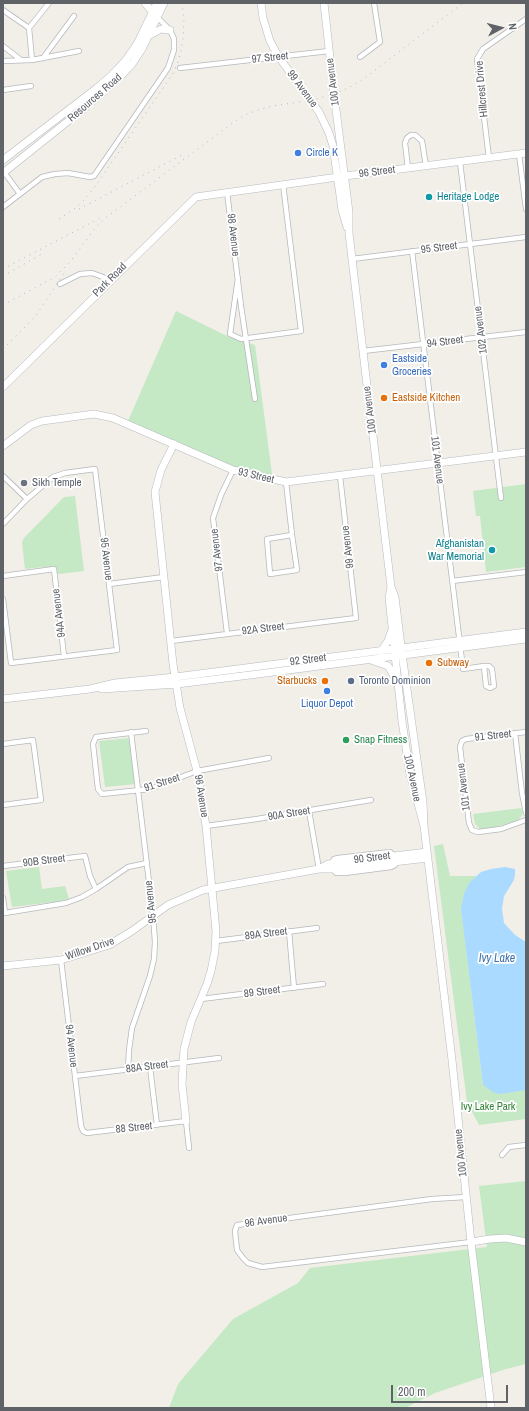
<!DOCTYPE html>
<style>
body{margin:0}
#map{position:relative;width:529px;height:1411px;overflow:hidden;background:#f1efe8;font-family:"Archivo Narrow",sans-serif}
canvas{display:block}
.frame{position:absolute;inset:0;border:4px solid #5f6368;pointer-events:none}
.north{position:absolute;left:481px;top:8px;width:40px;height:40px;-webkit-text-stroke:3px #fff;paint-order:stroke;rotate:83deg;font-size:11px;font-weight:700;line-height:16px;text-align:center;color:#5f6368}
.north::after{content:'';display:block;margin:auto;width:14px;height:18px;background:#5f6368;clip-path:polygon(50% 0,100% 100%,50% 72%,0 100%)}
.scale{position:absolute;left:391px;top:1385px;width:117px;height:18px;box-sizing:border-box;border:2px solid #5f6368;border-top:0;padding-left:5px;font-size:12px;line-height:14px;white-space:nowrap;color:#5f6368;-webkit-text-stroke:3px #fff;paint-order:stroke}
</style>
<div id="map">
<canvas width="529" height="1411"></canvas>
<div class="frame"></div>
<div class="north">N</div>
<div class="scale">200 m</div>
</div>
<script>
const c = document.querySelector('canvas').getContext('2d');
c.lineJoin = 'round';
function fillPath(path, color) { c.fillStyle = color; c.fill(path, 'evenodd'); }
const toPath = rows => new Path2D(rows.map(r => 'M' + r).join(''));
function strokePath(path, color, width, dash) { c.strokeStyle = color; c.lineWidth = width; c.lineCap = dash ? 'butt' : 'round'; c.setLineDash(dash || []); c.stroke(path); }
function write(font, color, halo, rows, align = 'center') {
  c.font = font + ' "Archivo Narrow",sans-serif'; c.lineWidth = 3.5; c.setLineDash([]); c.textBaseline = 'middle'; c.strokeStyle = halo; c.fillStyle = color; for (const [text, x, y, turn = 0] of rows) {
    c.save(); c.translate(x, y); c.rotate((+turn || 0) * Math.PI / 180); c.textAlign = isNaN(turn) ? turn : align; if (halo) c.strokeText(text, 0, 0); c.fillText(text, 0, 0); c.restore();
  }
}
fillPath(toPath([
 [176,311,229,337,255,345,273,482,230,472,128,421],
 [526,484,526,567,486,572,480,516,476,516,473,491],
 [75,496,84,571,59,574,43,567,25,569,22,542,24,538,64,497],
 [130,738,136,784,105,787,99,741],
 [521,808,523,813,521,817,518,820,506,824,496,827,480,829,475,824,473,814],
 [443,844,450,876,476,876,463,900,465,939,483,1085,526,1089,526,1119,479,1125,467,1102,434,846],
 [39,867,42,889,65,886,69,899,54,902,12,907,6,871],
 [526,1181,526,1364,506,1369,435,1393,405,1408,169,1408,178,1384,233,1319,298,1283,310,1268,487,1247,479,1186]
]), '#c5e8c5');
fillPath(toPath([
 [505,867,515,869,515,875,514,880,504,896,502,909,504,923,515,935,526,942,526,1090,500,1094,493,1092,483,1085,461,909,464,894,469,883,481,872,491,869]
]), '#aadaff');
const street = toPath([
 [3,10,29,28,32,60],
 [29,28,49,3],
 [3,46,21,60],
 [360,57,380,42,374,3],
 [43,58,74,16],
 [3,61,32,60,79,51],
 [180,68,329,51],
 [3,90,31,86],
 [519,154,526,209],
 [489,158,477,59,483,49,526,19],
 [460,162,501,498],
 [408,168,405,143,407,138,411,135,415,135,422,141,426,166],
 [4,172,20,194],
 [227,192,241,306,255,399],
 [3,207,42,177,55,174,68,173,90,177,94,176,168,68,174,50,174,39,170,30,158,18],
 [412,251,463,669,484,666,489,666,492,669,494,686,490,688,486,686,484,666],
 [352,259,526,237],
 [238,278,230,334,241,339,301,331,283,184],
 [60,284,80,274,92,273,111,280],
 [363,351,526,332],
 [3,476,27,499],
 [286,482,292,535,297,570,270,574,267,539,292,535],
 [3,524,27,499,53,477,65,473,95,469,117,650,11,663,3,599],
 [3,576,54,569,64,656],
 [452,581,526,572],
 [109,584,164,577],
 [227,633,213,518,221,495,233,470],
 [171,641,356,618,340,476],
 [146,731,96,737,93,744,98,789,102,794,150,789,197,771,269,758],
 [526,732,466,739,462,741,460,747,469,823,472,830,478,832,501,829,526,820],
 [515,733,522,793,526,813],
 [3,744,33,740,41,800,3,805],
 [309,811,319,869],
 [206,826,257,819,371,800],
 [332,863,334,859,338,858,390,852,394,855],
 [3,866,85,856,90,876,96,889],
 [333,869,336,873,345,873,391,867,395,865,395,862],
 [3,898,5,913,66,903,82,897,96,889,128,867,147,863],
 [289,931,294,988],
 [216,941,317,928],
 [61,960,81,1126,83,1131,87,1133,186,1121,189,1148],
 [201,999,323,984],
 [150,1067,157,1125],
 [128,1070,129,1050,132,1028,150,976,154,959,155,942,153,915,131,732],
 [75,1076,219,1058],
 [502,1155,509,1147,526,1145],
 [466,1197,432,1199,237,1225,235,1231,237,1250,243,1258,248,1263,262,1267,471,1242]
]);
const secondary = toPath([
 [145,3,155,15],
 [261,3,263,18,270,41,278,56,319,112,329,133,333,146,342,210,347,227],
 [324,3,334,94,349,212,349,233,352,259,391,587,389,598,402,721,410,774,424,826],
 [150,35,161,29,170,30],
 [3,160,97,88,112,75,126,60,137,44,157,3],
 [3,173,87,106,119,78,132,64,142,49,164,3],
 [3,387,196,197,345,176,526,153],
 [174,444,161,470,155,492,173,664,180,708,197,771,206,826,216,931,215,951,211,971,207,984,191,1022,184,1049,182,1084,186,1121],
 [3,446,31,425,42,421,94,414,113,418,233,470,286,482,526,452],
 [391,587,395,597,402,654,423,802,424,826,452,1060,471,1242,491,1408],
 [381,651,388,641,391,632],
 [371,660,388,666,396,679],
 [102,689,177,684,258,674,526,639],
 [3,699,90,689,115,683,175,677,526,632],
 [319,869,328,864,427,852],
 [3,966,61,960,109,945,132,931,168,905,203,890,319,869,333,869,428,858],
 [471,1242,490,1239,506,1238,526,1242]
]);
strokePath(street, '#b5b8bc', 6);
strokePath(secondary, '#b6babf', 8);
strokePath(street, '#fff', 4.5);
strokePath(secondary, '#fff', 7);
strokePath(toPath([
 [79,209,182,155],
 [59,219,77,207,85,199,94,188,172,75,179,60,183,39,184,22,182,3],
 [3,269,102,217],
 [3,276,42,254],
 [3,305,55,277,70,262,96,227,104,219,234,122,245,115,258,110,273,106,312,100,334,94,348,88,362,80,463,3],
 [3,349,35,317,64,273]
]), '#b6b7b8', 1, [1, 5]);
for (const [x, y, r, color] of [
 [298,153,4,"#3f7fe0"],
 [429,197,4,"#0f9aa8"],
 [384,365,4,"#3f7fe0"],
 [384,398,4,"#e8710a"],
 [24,483,4,"#6b7280"],
 [492,550,4,"#0f9aa8"],
 [429,663,4,"#e8710a"],
 [325,681,4,"#e8710a"],
 [351,681,4,"#5c6f8a"],
 [327,691,4,"#3f7fe0"],
 [346,740,4,"#2e9e5b"]
]) { const dot = new Path2D(); dot.arc(x, y, r, 0, 2 * Math.PI); c.fillStyle = color; c.fill(dot); strokePath(dot, '#fff', 1.5); }
write('11px', '#5f6368', '#fff', [
 ["97 Street",270,58,-6],
 ["100 Avenue",333,82,-97],
 ["99 Avenue",302,89,53],
 ["Hillcrest Drive",482,89,-95],
 ["Resources Road",95,98,-41],
 ["96 Street",377,172,-7],
 ["98 Avenue",233,235,83],
 ["95 Street",439,248,-7],
 ["Park Road",110,280,-45],
 ["102 Avenue",481,330,-97],
 ["94 Street",445,342,-7],
 ["100 Avenue",370,410,-97],
 ["101 Avenue",437,460,83],
 ["93 Street",256,476,13],
 ["99 Avenue",348,547,-97],
 ["97 Avenue",217,550,-97],
 ["95 Avenue",106,559,83],
 ["94A Avenue",59,613,-97],
 ["92A Street",263,629,-7],
 ["92 Street",308,660,-7],
 ["91 Street",493,736,-6],
 ["100 Avenue",412,778,78],
 ["91 Street",162,783,-18],
 ["101 Avenue",464,787,-97],
 ["96 Avenue",201,796,81],
 ["90A Street",289,814,-9],
 ["90 Street",372,858,-7],
 ["90B Street",44,861,-7],
 ["95 Avenue",151,902,-96],
 ["89A Street",266,934,-7],
 ["Willow Drive",90,949,-19],
 ["89 Street",262,992,-7],
 ["94 Avenue",71,1046,83],
 ["88A Street",147,1067,-7],
 ["88 Street",134,1128,-6],
 ["100 Avenue",461,1153,-96],
 ["96 Avenue",266,1221,-8]
]);
write('11px', '#366cbe', '#fff', [
 ["Circle K",306,153],
 ["Eastside",392,359],
 ["Groceries",392,372],
 ["Liquor Depot",327,704,"center"]
], 'left');
write('11px', '#0d838f', '#fff', [
 ["Heritage Lodge",437,197],
 ["Afghanistan",484,544,"right"],
 ["War Memorial",484,557,"right"]
], 'left');
write('11px', '#c56008', '#fff', [
 ["Eastside Kitchen",392,398],
 ["Subway",437,663],
 ["Starbucks",317,681,"right"]
], 'left');
write('11px', '#5b616d', '#fff', [
 ["Sikh Temple",32,483]
], 'left');
write('11px', '#4e5e75', '#fff', [
 ["Toronto Dominion",359,681]
], 'left');
write('11px', '#27864d', '#fff', [
 ["Snap Fitness",354,740]
], 'left');
write('11px', '#348238', '#fff', [
 ["Ivy Lake Park",488,1107]
]);
write('italic 12px', '#4174aa', '#fff', [
 ["Ivy Lake",497,959]
]);
</script>
